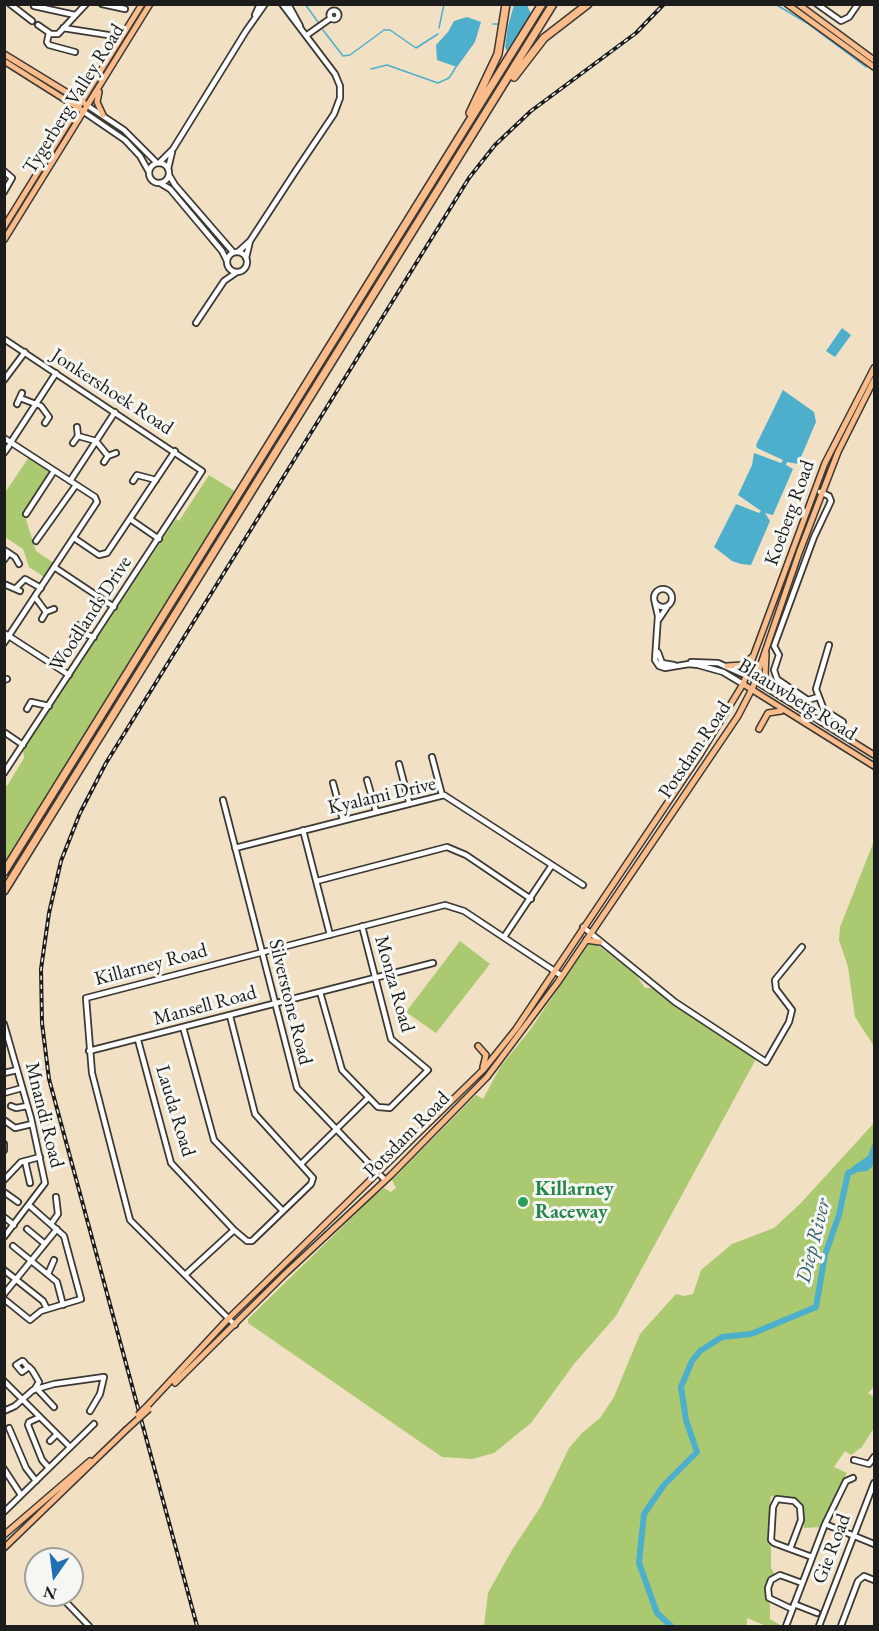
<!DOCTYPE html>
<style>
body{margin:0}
#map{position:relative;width:879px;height:1631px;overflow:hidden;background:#f1e0c4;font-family:"EB Garamond",serif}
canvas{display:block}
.frame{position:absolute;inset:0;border:6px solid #1c1c1c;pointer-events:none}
.north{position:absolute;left:24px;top:1547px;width:60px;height:60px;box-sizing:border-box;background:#f6f6f2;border:2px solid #9f9f9c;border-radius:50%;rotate:194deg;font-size:16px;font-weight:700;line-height:24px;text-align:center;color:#1c1c1c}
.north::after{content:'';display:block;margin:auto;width:21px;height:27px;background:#1f6fb2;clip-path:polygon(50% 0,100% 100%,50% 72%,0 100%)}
</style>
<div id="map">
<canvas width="879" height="1631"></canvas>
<div class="frame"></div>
<div class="north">N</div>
</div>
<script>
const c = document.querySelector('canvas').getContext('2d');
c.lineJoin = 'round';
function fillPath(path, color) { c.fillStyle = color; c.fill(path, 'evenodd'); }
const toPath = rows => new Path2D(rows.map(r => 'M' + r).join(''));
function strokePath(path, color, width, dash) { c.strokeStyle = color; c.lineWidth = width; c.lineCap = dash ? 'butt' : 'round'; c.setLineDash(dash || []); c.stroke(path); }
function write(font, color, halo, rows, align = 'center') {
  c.font = font + ' "EB Garamond",serif'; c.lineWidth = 6; c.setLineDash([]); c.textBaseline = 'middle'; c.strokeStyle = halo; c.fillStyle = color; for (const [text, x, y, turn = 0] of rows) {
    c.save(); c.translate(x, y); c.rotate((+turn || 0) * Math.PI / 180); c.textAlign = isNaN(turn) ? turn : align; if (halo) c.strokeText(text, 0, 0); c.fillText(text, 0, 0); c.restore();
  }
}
fillPath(toPath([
 [29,457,49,470,50,473,24,513,36,551,54,563,44,577,29,567,23,549,5,537,4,494],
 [209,475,236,492,5,866,5,785,7,786,24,758,23,750,176,519,179,521],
 [874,841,874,1046,855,1017,848,967,839,940,840,927],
 [460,941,490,964,436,1033,406,1012],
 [594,942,636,975,645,988,653,988,756,1059,616,1316,574,1364,531,1423,494,1453,472,1459,442,1457,248,1323,248,1319,375,1195,384,1188,391,1192,396,1188,392,1180,476,1095,483,1099,501,1066,530,1030,589,943],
 [874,1123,874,1387,868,1393,874,1397,874,1428,862,1447,851,1455,845,1451,834,1467,847,1473,821,1527,804,1528,800,1501,771,1496,767,1540,771,1544,771,1568,774,1573,768,1584,765,1597,770,1604,770,1619,782,1626,766,1626,747,1618,747,1626,484,1626,488,1593,512,1550,541,1506,569,1448,582,1433,600,1418,614,1397,640,1334,676,1294,684,1296,693,1294,701,1270,732,1244,774,1228,800,1204]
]), '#abc970');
fillPath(toPath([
 [514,5,527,5,531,14,507,51,505,47,508,26],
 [467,17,481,22,475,42,457,67,437,60,436,45,448,32,454,21],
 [842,328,851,335,835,357,826,351],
 [783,390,814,412,816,422,798,464,787,462,786,465,793,469,773,515,765,513,770,521,751,565,741,564,732,561,714,547,736,504,759,513,761,511,738,495,752,465,754,453,781,463,783,460,757,448,756,445],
 [874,1140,874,1165,867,1171,848,1173,852,1167,868,1156]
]), '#4dafcc');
strokePath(toPath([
 [305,4,318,22],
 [775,4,807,23,866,67],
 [493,24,501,24],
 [439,28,444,4],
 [323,30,343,56,350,55,384,30,390,30,416,48,438,34],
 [371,69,387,65,438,83,449,78,456,67]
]), '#4dafcc', 1.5);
strokePath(toPath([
 [671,1626,657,1613,639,1563,644,1514,664,1485,697,1452,686,1420,681,1387,692,1361,700,1351,722,1337,751,1334,816,1307,825,1255,839,1215,848,1173,853,1171]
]), '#4dafcc', 6);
const minor = toPath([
 [10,4,32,21],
 [102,4,125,9],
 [288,4,300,26],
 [817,4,841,21,849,17,858,4],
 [34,6,75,15],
 '329.5 15a4.5 4.5 0 1 1 9 0a4.5 4.5 0 1 1-9 0Z',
 [255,15,260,4],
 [38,25,51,34,58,34,86,4],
 [63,28,108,35],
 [49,33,47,42,49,45,75,52],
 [307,35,331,18],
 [88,106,124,130,157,163],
 [84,112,125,140,140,156,149,172],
 [159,163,173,149,246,31,265,4],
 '149 173a10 10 0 1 1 20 0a10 10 0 1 1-20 0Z',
 [168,169,172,152],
 [4,171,12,178,4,192],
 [169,175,175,185,233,252],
 [160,183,170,189,222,251,227,261],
 [238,252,250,241,297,169,334,114,340,98,340,86,335,74,282,4],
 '227 262a10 10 0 1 1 20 0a10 10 0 1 1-20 0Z',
 [246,258,250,241],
 [196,323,224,281,237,272],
 [4,339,202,471,4,773],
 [4,380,25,352],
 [20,398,41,406,49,417,45,423],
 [17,404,22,393],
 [78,436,96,441,108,456],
 [4,438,95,497,97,502,4,643],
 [11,442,56,373],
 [73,443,78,436,77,427],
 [4,453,9,446],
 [104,462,108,456,116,453],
 [70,481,115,412],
 [133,481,137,475,156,480],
 [26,514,54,471],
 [130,519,159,539],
 [74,538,99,555,107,553,175,451],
 [36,541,76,485],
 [4,550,9,553,4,560],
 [9,553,15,557,19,564],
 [54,567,114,607],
 [4,584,20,591],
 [16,588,25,579,41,588],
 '654 598a9 9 0 1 1 18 0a9 9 0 1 1-18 0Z',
 [35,597,46,612],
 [655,603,658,616,655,660,659,666,665,668,689,664,698,665,723,672,743,684],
 [42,619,46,612,54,609],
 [659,619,667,607],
 [77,632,94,637],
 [4,633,69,675],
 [73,638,77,632,77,625],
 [829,645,816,689,824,710,843,722,839,733],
 [658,652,662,663,674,665],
 [691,662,718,663,747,676],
 [4,680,7,679],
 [818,697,808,700,777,679,774,670,779,655,774,646,814,537,831,501,829,496,820,492],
 [27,709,31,702,49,706],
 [4,732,23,745],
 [432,757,442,795],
 [399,764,409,802],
 [367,780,376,811],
 [333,783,343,820],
 [223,800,297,1088,385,1180],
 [303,830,330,935],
 [235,848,444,795,583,885],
 [317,881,447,847,466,855,531,899],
 [583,927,675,1002,766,1062,789,1022,792,1010,776,989,775,980,802,947],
 [504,937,552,865],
 [320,992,342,1070,378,1107,390,1108,428,1070,391,1039,362,926],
 [4,1024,31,1118,45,1183,4,1237],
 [183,1027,214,1140,283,1211],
 [138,1040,171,1163,234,1230,247,1241,252,1241,311,1184,313,1178,255,1114,230,1016],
 [89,1051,433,963],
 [4,1073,17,1070],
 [4,1093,22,1088],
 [11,1106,16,1108,27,1106],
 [4,1120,15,1128,32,1124],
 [4,1144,4,1150],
 [25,1161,30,1183],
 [302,1163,368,1098],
 [4,1180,21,1162,40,1157],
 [4,1192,18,1202],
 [30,1206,64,1236,81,1299],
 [4,1217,14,1225],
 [51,1224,58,1214,56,1197],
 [27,1229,45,1244],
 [13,1246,57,1282,63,1305],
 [4,1270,43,1301,47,1309],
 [48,1274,54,1260],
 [185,1275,234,1230],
 [4,1294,57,1229],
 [4,1299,30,1320,41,1311,81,1299],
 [235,1325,130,1220,92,1073,86,998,445,905,464,911,562,976],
 [29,1367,22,1372,16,1365,22,1361,23,1361,27,1366,29,1367,32,1370,35,1375,39,1382,34,1390],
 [4,1381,70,1447],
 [38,1390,54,1407],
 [4,1411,15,1406,33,1390,54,1384,104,1377,100,1394,90,1411],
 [40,1417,29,1422,28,1425,42,1460,49,1468],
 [9,1428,26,1468,36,1481],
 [50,1441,57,1434],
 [854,1460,869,1464,874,1457],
 [4,1469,21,1495],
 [4,1512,94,1424],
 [825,1524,874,1544],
 [790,1549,801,1520,800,1507,794,1501,777,1499,773,1507,771,1540,774,1543,812,1557],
 [65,1601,89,1626],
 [794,1604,817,1613],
 [792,1609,769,1598,768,1588,771,1580,780,1575,802,1583],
 [786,1626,825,1524,846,1481,853,1478],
 [819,1626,874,1483],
 [841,1626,858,1581,864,1576,874,1580]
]);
const major = toPath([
 [787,4,874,67],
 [798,4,874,60],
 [4,54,84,103],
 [4,61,80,109],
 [99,92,97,102,103,115],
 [4,227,142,4],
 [4,240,150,4],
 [766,653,765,677,773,689],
 [727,666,742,665,752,657],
 [754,680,874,755],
 [743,684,874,766],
 [759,729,768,713,781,711],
 [586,940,600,942],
 [478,1046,486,1055,483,1067],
 [175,1383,286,1273,391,1175,487,1077,558,982,738,716,753,687,799,553,838,452,874,380],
 [149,1404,228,1319,484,1069,516,1029,701,753,743,684,825,463,874,368],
 [4,1535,90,1461],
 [4,1548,126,1430]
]);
const highway = toPath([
 [514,77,544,38,588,4],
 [470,113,498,54,506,4],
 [4,872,542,4],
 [4,891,553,4]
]);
strokePath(minor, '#3c3935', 8);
strokePath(major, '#3c3935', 8);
strokePath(highway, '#3c3935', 10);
strokePath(minor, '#fff', 4.5);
strokePath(major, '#f9bc8a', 5);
strokePath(highway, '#f9bc8a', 7);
const rail = toPath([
 [197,1626,49,1079,42,1023,41,969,49,913,61,861,80,813,106,763,469,178,495,145,531,111,636,33,664,4]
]);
strokePath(rail, '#1c1c1c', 4);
strokePath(rail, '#f6f6f2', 1.5, [4.5]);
const majorBridge = toPath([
 [138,1415,149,1404],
 [126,1430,149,1409]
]);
strokePath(majorBridge, '#3c3935', 8, []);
strokePath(majorBridge, '#f9bc8a', 5);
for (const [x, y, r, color] of [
 [523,1202,6,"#2e9e5b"]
]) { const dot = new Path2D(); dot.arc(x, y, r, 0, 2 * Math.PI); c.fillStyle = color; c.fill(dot); strokePath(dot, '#f6f6f2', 2); }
write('20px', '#1c1c1c', '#f6f6f2', [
 ["Tygerberg Valley Road",74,99,-58],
 ["Jonkershoek Road",112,392,33],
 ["Koeberg Road",790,513,-70],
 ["Woodlands Drive",91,614,-57],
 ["Blaauwberg Road",797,700,32],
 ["Potsdam Road",695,750,-56],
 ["Kyalami Drive",382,796,-13],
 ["Killarney Road",151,965,-15],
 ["Monza Road",394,984,74],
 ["Silverstone Road",290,1002,76],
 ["Mansell Road",205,1006,-15],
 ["Lauda Road",175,1111,73],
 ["Mnandi Road",44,1115,76],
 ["Potsdam Road",407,1135,-45],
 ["Gie Road",832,1549,-69]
]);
write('bold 20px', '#27864d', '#f6f6f2', [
 ["Killarney",535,1190],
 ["Raceway",535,1213]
], 'left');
write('italic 21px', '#325e6b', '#f6f6f2', [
 ["Diep River",814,1241,-76]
]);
</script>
